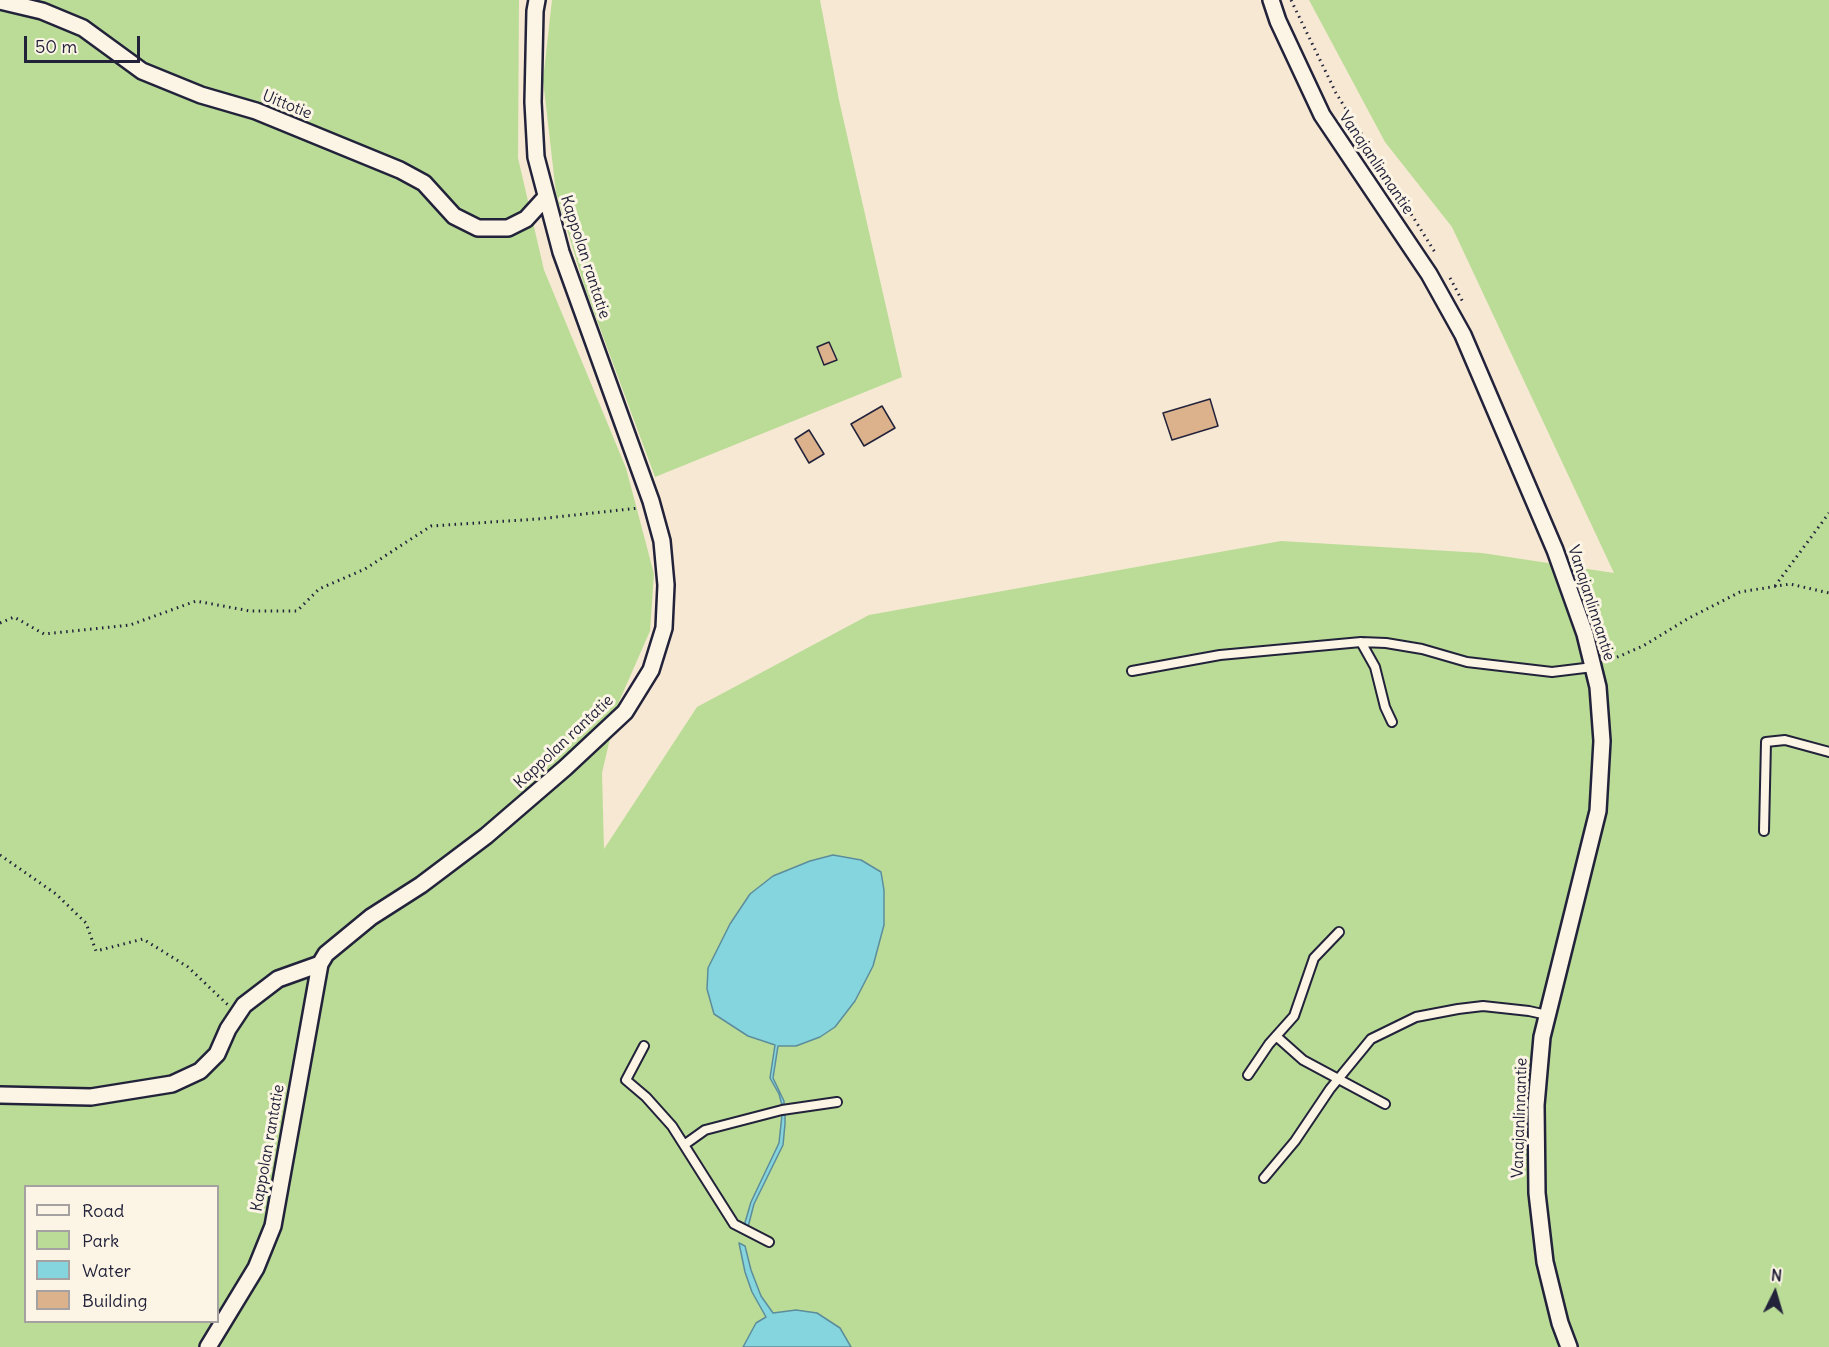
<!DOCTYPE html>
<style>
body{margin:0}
#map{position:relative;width:1829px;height:1347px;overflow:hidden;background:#f6e8d3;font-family:Delius,sans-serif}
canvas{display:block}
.legend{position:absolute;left:24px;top:1185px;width:195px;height:138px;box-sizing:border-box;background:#fcf5e5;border:2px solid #a5a1a1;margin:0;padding:8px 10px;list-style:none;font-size:18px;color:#22223b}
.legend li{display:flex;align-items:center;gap:12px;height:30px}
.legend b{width:30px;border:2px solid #a5a1a1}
.north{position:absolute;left:1745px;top:1263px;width:60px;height:60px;-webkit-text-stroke:4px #fcf5e5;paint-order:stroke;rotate:5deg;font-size:16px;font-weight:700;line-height:24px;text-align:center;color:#22223b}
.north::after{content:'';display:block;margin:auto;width:21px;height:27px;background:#22223b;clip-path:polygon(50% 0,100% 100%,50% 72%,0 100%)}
.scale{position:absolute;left:24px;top:36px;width:116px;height:27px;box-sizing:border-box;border:3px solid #22223b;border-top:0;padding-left:8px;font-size:18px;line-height:21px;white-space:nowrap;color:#22223b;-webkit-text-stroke:4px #fcf5e5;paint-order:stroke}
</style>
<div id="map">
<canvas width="1829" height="1347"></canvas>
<ul class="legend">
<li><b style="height:8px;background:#fcf5e5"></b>Road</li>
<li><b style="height:16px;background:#badc96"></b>Park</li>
<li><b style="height:16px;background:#84d5dd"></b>Water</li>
<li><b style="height:16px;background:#dcb28d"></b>Building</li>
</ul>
<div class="north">N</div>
<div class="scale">50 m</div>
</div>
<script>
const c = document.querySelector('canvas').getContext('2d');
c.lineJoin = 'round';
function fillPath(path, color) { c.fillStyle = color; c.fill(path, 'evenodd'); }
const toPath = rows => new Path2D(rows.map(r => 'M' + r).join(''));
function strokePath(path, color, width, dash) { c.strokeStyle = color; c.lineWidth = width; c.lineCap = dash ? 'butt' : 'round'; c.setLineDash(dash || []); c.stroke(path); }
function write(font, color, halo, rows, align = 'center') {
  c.font = font + ' Delius,sans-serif'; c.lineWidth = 6; c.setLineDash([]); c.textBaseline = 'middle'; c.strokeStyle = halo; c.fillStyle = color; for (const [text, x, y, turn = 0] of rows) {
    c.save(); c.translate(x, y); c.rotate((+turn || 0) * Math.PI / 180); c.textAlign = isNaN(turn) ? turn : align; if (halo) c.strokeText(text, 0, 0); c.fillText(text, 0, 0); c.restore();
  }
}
fillPath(toPath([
 [0,0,519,0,518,158,544,270,626,468,654,574,650,631,618,704,602,773,604,849,697,707,869,615,1281,541,1482,553,1614,573,1452,227,1385,142,1309,0,1829,0,1829,1347,0,1347],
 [26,1186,218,1186,218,1322,26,1322],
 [552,0,820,0,839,100,902,377,655,477,584,285,556,193,543,80]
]), '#badc96');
const water = toPath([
 [833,855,861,860,881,872,884,890,884,925,873,966,855,1001,835,1027,820,1037,796,1046,778,1046,773,1078,784,1101,784,1104,782,1105,779,1094,770,1078,775,1045,748,1036,714,1014,707,989,708,968,730,924,750,894,773,876,810,861,833,855],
 [782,1115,785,1115,785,1124,783,1145,754,1204,748,1227,744,1226,751,1202,779,1143,782,1115],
 [739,1243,745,1246,751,1270,761,1296,773,1313,796,1310,817,1313,840,1328,851,1347,743,1347,756,1323,766,1317,752,1292,745,1272,739,1243]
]);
fillPath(water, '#84d5dd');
strokePath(water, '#5d8d9c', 1.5);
const building = toPath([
 [829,342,837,360,824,365,817,347,829,342],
 [1210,399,1218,426,1172,440,1163,413,1210,399],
 [882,406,895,428,864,446,851,424,882,406],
 [809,430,824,454,809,463,795,439,809,430]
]);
fillPath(building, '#dcb28d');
strokePath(building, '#22223b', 1.5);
const lane = toPath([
 [1132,671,1220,655,1361,642],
 [1392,722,1385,707,1375,667,1361,642,1386,643,1422,649,1467,662,1552,672,1593,667],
 [1764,831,1766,742,1785,740,1829,752],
 [1276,1036,1303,1060,1385,1104],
 [644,1046,626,1080,646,1097,672,1126,734,1224,769,1242],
 [1248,1075,1269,1044,1294,1016,1314,958,1339,932],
 [684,1145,705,1130,782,1110,837,1102],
 [1264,1178,1295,1141,1330,1089,1371,1039,1416,1017,1458,1009,1483,1006,1529,1011,1547,1015]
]);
const street = toPath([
 [1271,0,1278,21,1322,115,1429,274,1463,335,1555,550,1585,634,1598,687,1602,741,1598,811,1542,1037,1536,1105,1537,1193,1545,1262,1560,1323,1569,1347],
 [0,1,42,11,83,28,142,71,201,95,256,111,400,170,424,183,454,216,478,228,508,228,526,219,546,197],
 [0,1095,91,1097,172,1084,200,1071,217,1054,228,1029,244,1005,278,979,320,964],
 [208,1347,256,1268,273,1226,320,964,326,954,371,917,421,885,486,836,565,768,625,712,651,670,664,628,666,585,662,541,651,501,561,252,536,157,533,102,535,11,537,0]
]);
strokePath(lane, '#22223b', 12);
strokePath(street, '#22223b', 20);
strokePath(toPath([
 [1291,0,1336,93,1436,254],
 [1450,278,1464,304],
 [1775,586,1829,513],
 [0,623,14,617,44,634,130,625,196,601,250,611,297,611,319,589,365,569,431,526,538,519,639,508],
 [1606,662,1643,646,1689,618,1740,592,1790,584,1829,593],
 [0,855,56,894,86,923,96,951,143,939,188,967,228,1005]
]), '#22223b', 3, [1.5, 4.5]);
strokePath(lane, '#fcf5e5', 8);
strokePath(street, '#fcf5e5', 15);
write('16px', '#22223b', '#fcf5e5', [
 ["Uittotie",287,105,22],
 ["Vanajanlinnantie",1376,163,56],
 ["Kappolan rantatie",585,257,72],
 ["Vanajanlinnantie",1591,603,72],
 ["Kappolan rantatie",564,742,-43],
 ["Vanajanlinnantie",1520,1118,-88],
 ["Kappolan rantatie",268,1148,-80]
]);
</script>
